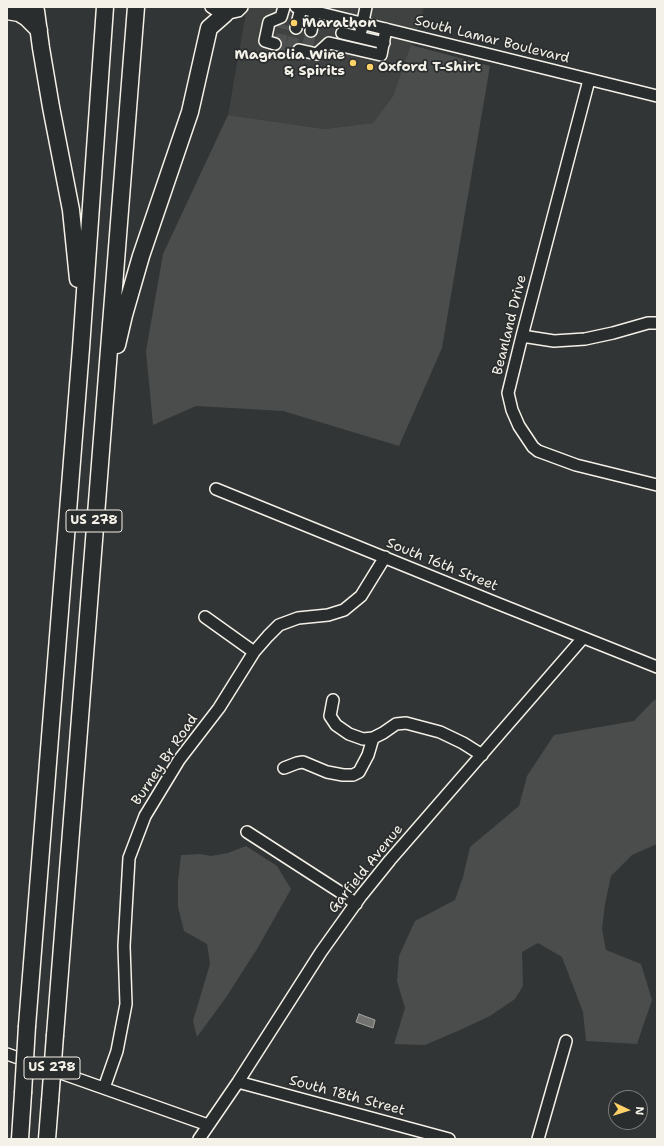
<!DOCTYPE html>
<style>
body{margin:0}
#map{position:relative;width:664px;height:1146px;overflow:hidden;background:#323535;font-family:"Shantell Sans",sans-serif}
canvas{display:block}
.frame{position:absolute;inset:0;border:8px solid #f4f1e8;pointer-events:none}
.north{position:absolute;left:608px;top:1090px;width:40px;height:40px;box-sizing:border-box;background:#2a2d2e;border:1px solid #7b7b78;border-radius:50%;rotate:94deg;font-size:11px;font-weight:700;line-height:16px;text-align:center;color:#f4f1e8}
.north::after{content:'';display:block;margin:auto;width:14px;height:18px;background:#ffd166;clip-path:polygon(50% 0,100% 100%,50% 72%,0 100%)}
</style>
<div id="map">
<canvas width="664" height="1146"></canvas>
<div class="frame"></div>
<div class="north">N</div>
</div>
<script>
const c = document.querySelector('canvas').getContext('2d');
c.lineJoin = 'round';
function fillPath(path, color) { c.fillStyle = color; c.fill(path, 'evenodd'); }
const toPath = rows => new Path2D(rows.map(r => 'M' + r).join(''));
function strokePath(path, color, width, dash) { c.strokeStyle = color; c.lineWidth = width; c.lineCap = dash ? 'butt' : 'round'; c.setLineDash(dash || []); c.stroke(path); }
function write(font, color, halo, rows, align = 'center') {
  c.font = font + ' "Shantell Sans",sans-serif'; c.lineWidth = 3.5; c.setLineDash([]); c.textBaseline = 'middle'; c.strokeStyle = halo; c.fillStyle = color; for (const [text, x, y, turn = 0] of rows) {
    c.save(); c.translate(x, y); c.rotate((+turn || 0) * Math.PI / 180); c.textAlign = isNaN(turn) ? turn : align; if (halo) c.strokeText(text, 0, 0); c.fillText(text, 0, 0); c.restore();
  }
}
fillPath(toPath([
 [247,7,424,7,421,20,393,96,373,123,324,129,228,115]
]), '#404242');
fillPath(toPath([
 [411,45,490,66,442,348,399,446,283,411,196,406,153,425,146,351,163,254,228,115,324,129,373,123,393,96],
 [657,699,657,844,632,855,611,876,605,904,602,929,606,950,641,964,652,1000,637,1044,586,1041,583,1012,562,957,538,943,522,952,523,986,515,999,490,1016,460,1030,425,1045,394,1044,405,1008,397,981,399,956,415,921,455,900,463,877,470,847,519,806,527,776,554,735,634,721,653,701],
 [246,846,277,866,291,889,257,949,227,996,197,1037,193,1021,210,964,207,944,184,931,178,907,178,881,181,855,200,854,211,856,228,853]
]), '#4b4d4c');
const water = toPath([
 [359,1014,375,1020,373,1028,356,1022,359,1014]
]);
fillPath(water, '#727370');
strokePath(water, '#a6a5a0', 1);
strokePath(toPath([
 [275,44,299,50],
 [280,45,284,25],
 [308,45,311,31],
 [291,48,296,28]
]), '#4f5150', 11, [11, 5.5]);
const minor = toPath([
 [211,7,217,11,225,14,238,11,242,7],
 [296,7,657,96],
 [296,28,301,8],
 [311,31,316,7],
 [361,31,366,7],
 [342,33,384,43],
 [275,44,265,41,269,22,281,17,284,7],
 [299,50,317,54,329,43,381,55,386,29],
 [589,80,522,336,508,393,512,410,519,426,533,447,538,451,576,465,657,485],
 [522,336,554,341,585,339,613,333,648,323,657,323],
 [216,489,494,602,657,667],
 [205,617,254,652],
 [333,700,330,716,336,725,349,734,363,739,373,738,383,733,396,724,406,723,440,732,463,743,482,755],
 [284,768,297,763,303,762,327,772,343,775,353,775,359,772,368,755,373,738],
 [247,832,340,892,356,904],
 [7,1054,208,1125],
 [238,1082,449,1139],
 [104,1088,117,1051,126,1004,124,946,129,858,145,816,179,760,219,708,254,652,268,636,279,625,298,618,328,615,344,610,361,596,385,557],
 [199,1139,238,1082,321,952,361,896,390,860,583,638],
 [538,1139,566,1041]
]);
const highway = toPath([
 [34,7,36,11,41,48,51,107,71,210,78,279],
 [7,11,19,13,27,18,39,30],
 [117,345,124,315,141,256,190,112,209,28,225,14],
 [27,1026,81,348,105,7],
 [55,1035,136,7],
 [20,1139,23,1093],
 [47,1139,50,1101]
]);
strokePath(minor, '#f4f1e8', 14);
strokePath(highway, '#f4f1e8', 19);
strokePath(minor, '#2a2d2e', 11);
strokePath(highway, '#2a2d2e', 16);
const highwayBridge = toPath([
 [23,1093,27,1026],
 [50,1101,55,1035]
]);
strokePath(highwayBridge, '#f4f1e8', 19, []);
strokePath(highwayBridge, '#2a2d2e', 16);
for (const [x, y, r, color] of [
 [294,23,4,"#ffd166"],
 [353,63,4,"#ffd166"],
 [370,67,4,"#ffd166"]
]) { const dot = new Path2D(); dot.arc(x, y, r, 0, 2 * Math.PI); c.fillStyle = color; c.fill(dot); strokePath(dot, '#2a2d2e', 1.5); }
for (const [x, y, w] of [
 [94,521,56],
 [52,1068,56]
]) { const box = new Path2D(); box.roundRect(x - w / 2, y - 11, w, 22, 3); c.fillStyle = '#2a2d2e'; c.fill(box); strokePath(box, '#f4f1e8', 1); }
write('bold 13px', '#f4f1e8', null, [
 ["US 278",94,521],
 ["US 278",52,1068]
]);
write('bold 14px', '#f4f1e8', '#2a2d2e', [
 ["Marathon",302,23],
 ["Magnolia Wine",345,55,"right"],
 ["& Spirits",345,71,"right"],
 ["Oxford T-Shirt",378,67]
], 'left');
write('14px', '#f4f1e8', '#2a2d2e', [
 ["South Lamar Boulevard",492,40,14],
 ["Beanland Drive",510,325,-76],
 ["South 16th Street",442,565,22],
 ["Burney Br Road",165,760,-56],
 ["Garfield Avenue",366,869,-51],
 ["South 18th Street",347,1096,15]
]);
</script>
